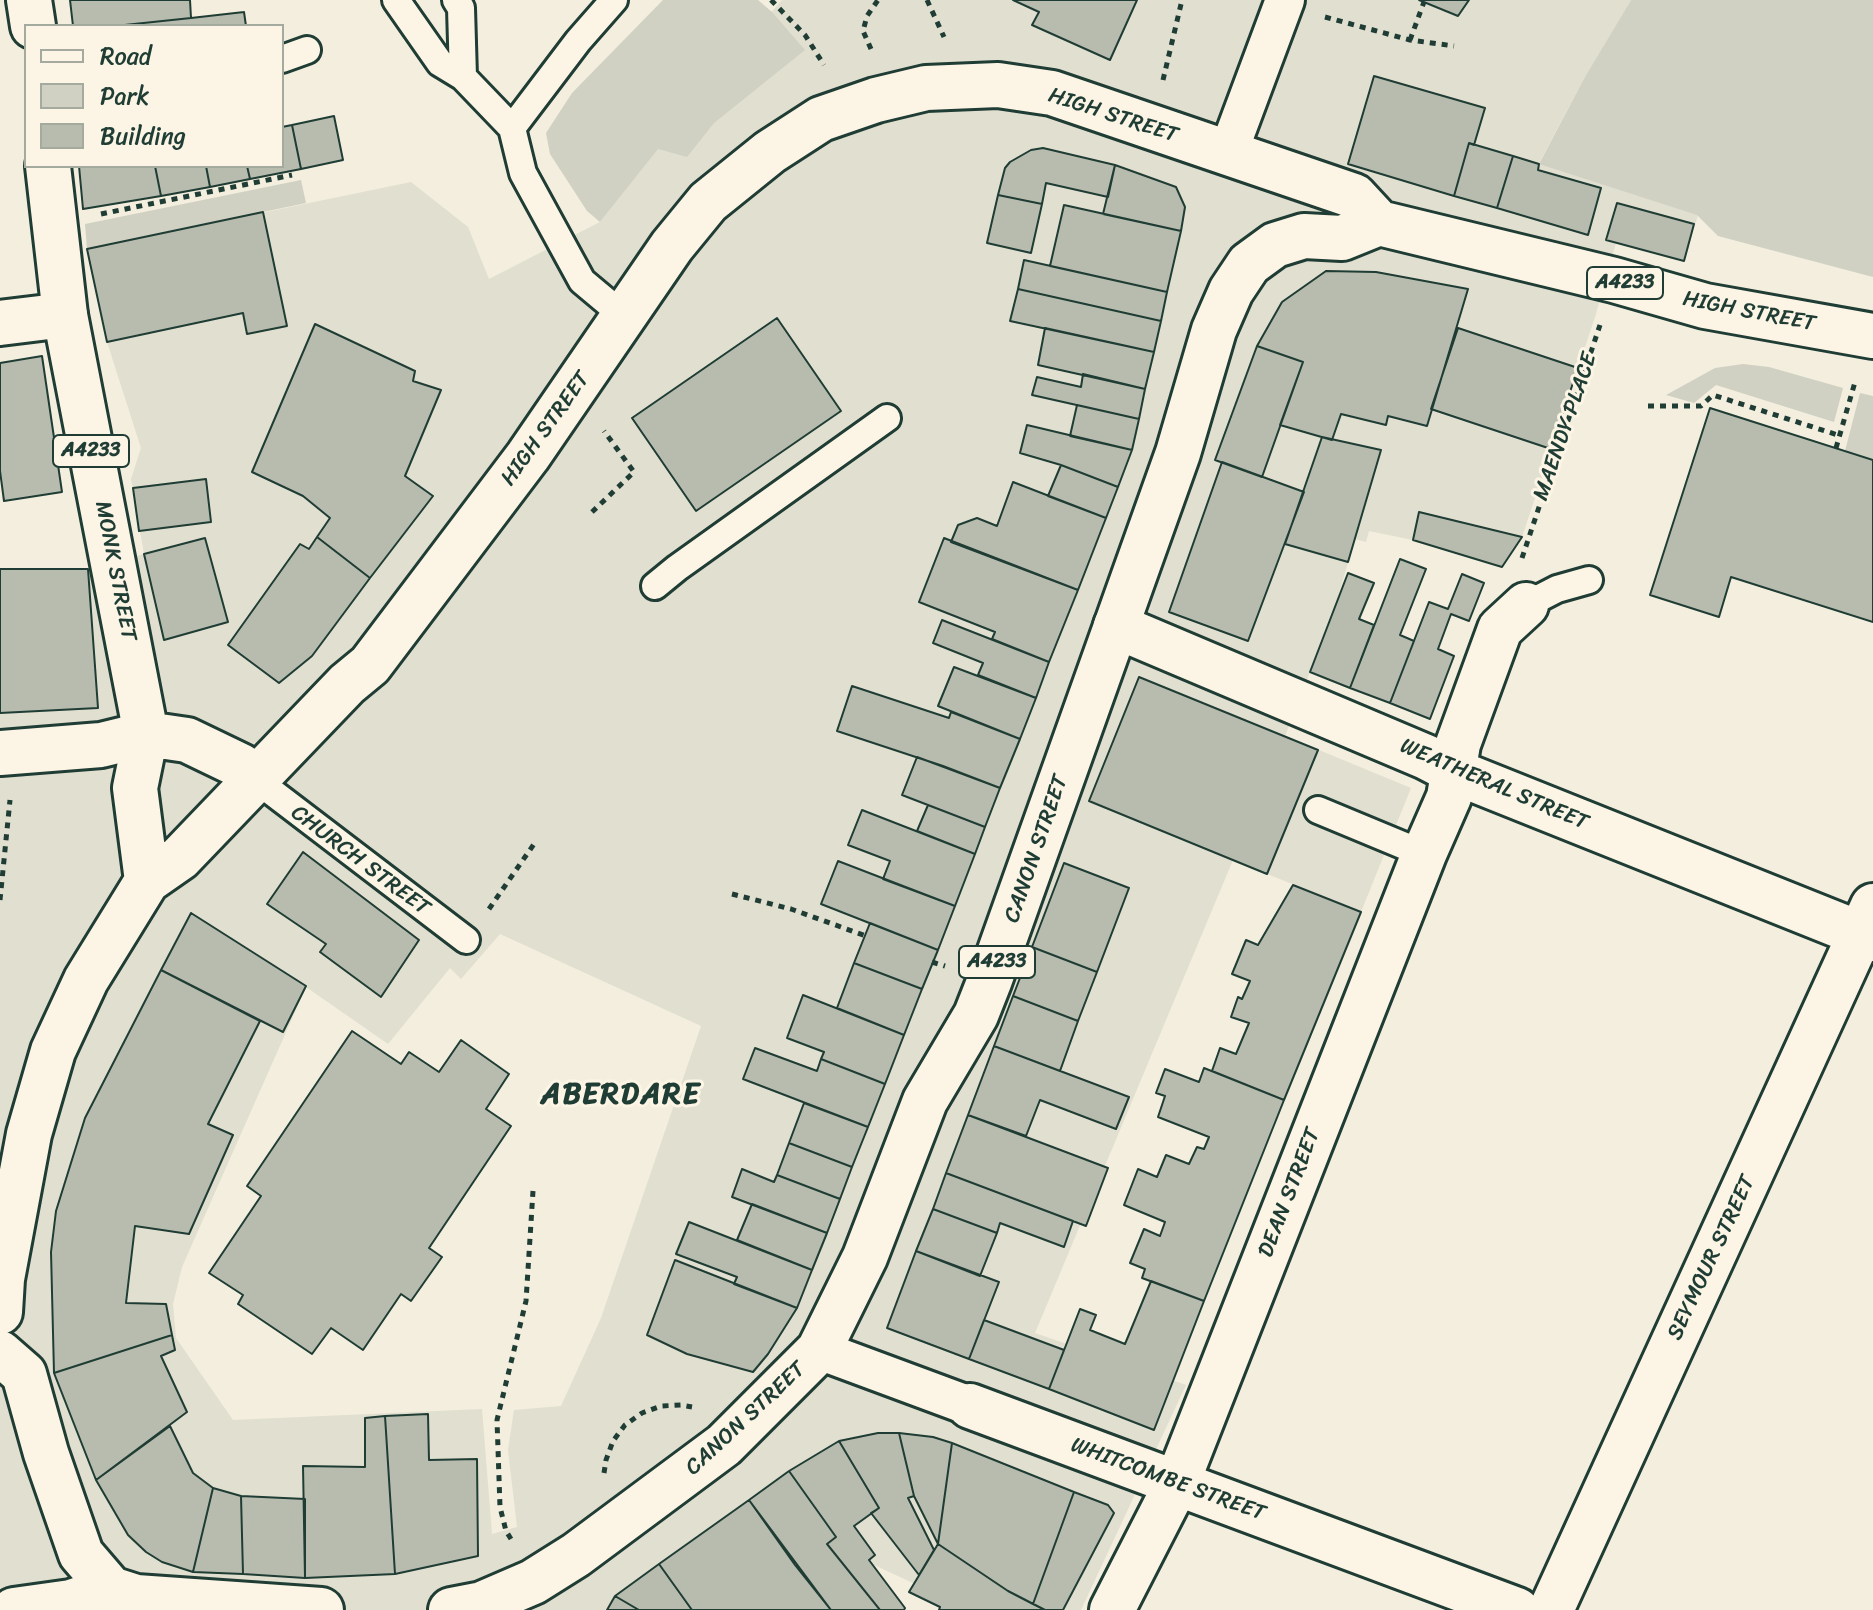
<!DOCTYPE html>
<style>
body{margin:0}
#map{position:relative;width:1873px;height:1610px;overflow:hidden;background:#f3eede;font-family:Sriracha,sans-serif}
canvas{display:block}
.legend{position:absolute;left:24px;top:24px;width:260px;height:144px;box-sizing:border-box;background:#fcf5e5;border:2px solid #a4ab9e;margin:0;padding:10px 14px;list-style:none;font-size:24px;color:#1f3d34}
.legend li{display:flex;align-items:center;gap:16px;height:40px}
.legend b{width:40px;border:2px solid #a4ab9e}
</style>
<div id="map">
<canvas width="1873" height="1610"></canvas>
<ul class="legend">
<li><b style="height:10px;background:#fcf5e5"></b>Road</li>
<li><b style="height:22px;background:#d0d1c2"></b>Park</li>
<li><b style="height:22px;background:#b8bcae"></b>Building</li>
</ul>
</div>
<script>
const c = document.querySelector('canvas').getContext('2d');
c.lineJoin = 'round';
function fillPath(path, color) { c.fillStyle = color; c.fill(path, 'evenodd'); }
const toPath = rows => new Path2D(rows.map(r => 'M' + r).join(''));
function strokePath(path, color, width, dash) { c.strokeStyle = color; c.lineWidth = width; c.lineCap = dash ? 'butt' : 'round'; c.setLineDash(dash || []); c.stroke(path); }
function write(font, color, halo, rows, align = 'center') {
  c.font = font + ' Sriracha,sans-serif'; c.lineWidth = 6; c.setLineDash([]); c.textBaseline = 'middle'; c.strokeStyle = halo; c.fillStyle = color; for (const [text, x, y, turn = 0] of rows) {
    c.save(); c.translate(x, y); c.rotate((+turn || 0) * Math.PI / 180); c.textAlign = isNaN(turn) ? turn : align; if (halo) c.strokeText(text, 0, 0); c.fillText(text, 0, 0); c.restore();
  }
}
fillPath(toPath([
 [782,0,1631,0,1586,75,1539,163,1698,215,1684,261,1616,243,1595,317,1522,537,1502,567,1413,540,1369,531,1366,542,1355,539,1334,610,1285,736,1411,788,1361,912,1233,860,1035,1333,1186,1385,1081,1610,971,1610,872,1564,830,1610,0,1610,0,569,88,569,144,554,131,479,141,448,107,342,87,249,411,182,468,227,489,279,600,222,701,93],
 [500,934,701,1026,601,1318,561,1406,514,1410,508,1450,517,1527,492,1534,482,1409,233,1420,176,1338,173,1304,182,1267,306,987,388,1044,450,968,461,979]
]), '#e1dfd0');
fillPath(toPath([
 [663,0,758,0,772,12,805,50,714,123,687,157,658,149,600,222,587,211,550,154,546,133,572,93],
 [1631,0,1873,0,1873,277,1718,236,1697,215,1539,164,1586,75],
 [301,180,306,203,87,249,85,224],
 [1743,364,1769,367,1843,388,1834,422,1716,385,1694,403,1666,395,1715,368],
 [1860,393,1873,396,1873,460,1845,451]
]), '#d0d1c2');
const building = toPath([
 [70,0,190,0,191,18,115,26,73,26,70,0],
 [1013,0,1137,0,1110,60,1032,25,1039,12,1013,0],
 [1419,0,1469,0,1458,16,1419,0],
 [244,12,246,26,115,26,191,18,244,12],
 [1374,76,1485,108,1474,145,1469,143,1454,196,1348,164,1374,76],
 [334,116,343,160,301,169,292,125,334,116],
 [292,125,301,169,250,179,247,166,282,166,282,127,292,125],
 [1469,143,1513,156,1497,208,1454,196,1469,143],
 [1043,148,1115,165,1108,197,1046,183,1042,204,998,195,1005,168,1010,162,1031,150,1043,148],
 [1513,156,1539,164,1538,170,1601,188,1588,235,1497,208,1513,156],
 [1115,165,1176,187,1185,207,1181,231,1103,214,1115,165],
 [79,166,155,166,161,196,83,209,79,166],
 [155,166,206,166,210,187,161,196,155,166],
 [206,166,247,166,250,179,210,187,206,166],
 [998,195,1042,204,1031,253,987,243,998,195],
 [1617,203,1694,224,1684,261,1606,240,1617,203],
 [1064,205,1181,231,1167,292,1050,266,1064,205],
 [263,212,287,326,247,334,243,313,107,342,87,249,263,212],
 [1024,260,1167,292,1161,321,1018,289,1024,260],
 [1326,271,1376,272,1468,289,1427,426,1388,416,1386,425,1341,414,1332,440,1280,425,1303,362,1257,346,1282,302,1326,271],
 [1018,289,1161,321,1154,352,1010,321,1018,289],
 [777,318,841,411,696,511,632,418,777,318],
 [315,324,415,371,413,381,441,390,405,476,433,496,370,578,317,537,330,518,303,496,252,472,315,324],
 [1045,328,1154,352,1145,389,1038,365,1045,328],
 [1458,328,1578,368,1551,449,1431,409,1458,328],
 [1257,346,1303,362,1262,477,1215,460,1257,346],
 [42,356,62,492,4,501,0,471,0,363,42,356],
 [1083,374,1145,389,1139,419,1032,395,1037,377,1081,387,1083,374],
 [1077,405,1139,419,1132,450,1070,436,1077,405],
 [1710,408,1873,460,1873,622,1731,577,1719,617,1650,595,1710,408],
 [1027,425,1132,450,1118,487,1061,465,1020,453,1027,425],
 [1322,437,1381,450,1348,562,1285,544,1322,437],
 [1222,462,1304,492,1248,641,1169,612,1222,462],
 [1061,465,1118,487,1106,518,1048,496,1061,465],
 [206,479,211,522,139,531,133,488,206,479],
 [1013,482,1106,518,1078,590,951,542,958,525,977,518,997,526,1013,482],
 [1419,512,1522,537,1502,567,1492,564,1413,540,1419,512],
 [317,537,370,578,312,656,279,683,228,645,300,544,309,549,317,537],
 [205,538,228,622,164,640,144,554,205,538],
 [944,538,1078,590,1049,662,992,639,995,632,919,602,944,538],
 [1400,559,1426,569,1400,635,1414,641,1390,703,1350,688,1400,559],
 [0,569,88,569,98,708,0,713,0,569],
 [1348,573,1374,583,1359,619,1374,625,1350,688,1310,672,1348,573],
 [1462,574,1484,583,1469,621,1451,614,1438,649,1454,656,1430,719,1390,703,1429,602,1448,609,1462,574],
 [942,620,1049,662,1036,698,978,675,983,663,933,643,942,620],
 [954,667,1036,698,1020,739,938,706,954,667],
 [1139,677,1318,750,1267,874,1089,801,1139,677],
 [852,686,949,718,951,712,1020,739,1000,788,943,766,837,731,852,686],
 [917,757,1000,788,985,827,902,795,917,757],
 [928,805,985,827,975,854,917,831,928,805],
 [862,810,975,854,955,906,883,879,890,861,848,845,862,810],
 [303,852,419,940,381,997,320,952,326,944,267,904,303,852],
 [838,861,955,906,938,950,821,904,838,861],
 [1064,863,1129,888,1097,972,1032,947,1064,863],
 [1293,885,1361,912,1284,1100,1212,1071,1220,1048,1236,1054,1249,1023,1231,1017,1238,997,1242,999,1250,981,1232,974,1246,940,1258,945,1293,885],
 [191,913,306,986,283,1032,161,970,191,913],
 [870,923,938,950,922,989,854,963,870,923],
 [1032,947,1097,972,1078,1021,1013,996,1032,947],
 [854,963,922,989,904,1035,837,1008,854,963],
 [161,970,260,1021,208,1124,233,1135,189,1234,135,1226,126,1303,166,1304,172,1335,54,1373,51,1252,56,1211,85,1118,161,970],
 [803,995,904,1035,885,1084,821,1059,824,1052,787,1038,803,995],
 [1013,996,1078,1021,1060,1071,994,1046,1013,996],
 [352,1031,401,1064,409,1052,439,1072,461,1040,509,1074,486,1109,511,1126,429,1248,442,1257,411,1301,401,1294,363,1350,331,1328,312,1354,238,1304,243,1295,209,1273,261,1196,247,1186,352,1031],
 [994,1046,1129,1097,1116,1129,1040,1100,1026,1136,968,1115,994,1046],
 [755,1048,817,1071,821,1059,885,1084,868,1127,743,1079,755,1048],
 [1204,1068,1284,1100,1204,1301,1142,1278,1145,1269,1130,1263,1144,1229,1160,1236,1165,1222,1124,1205,1138,1169,1157,1177,1166,1155,1189,1164,1197,1147,1204,1149,1209,1137,1158,1117,1165,1096,1156,1093,1165,1069,1199,1082,1204,1068],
 [804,1103,868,1127,852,1167,789,1143,804,1103],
 [968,1115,1108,1168,1086,1226,946,1173,968,1115],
 [789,1143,852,1167,840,1199,777,1175,789,1143],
 [742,1169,774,1182,777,1175,840,1199,827,1233,732,1197,742,1169],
 [946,1173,1073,1221,1064,1247,1000,1223,997,1233,933,1209,946,1173],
 [752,1204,827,1233,812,1270,737,1240,752,1204],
 [933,1209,997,1233,980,1276,916,1251,933,1209],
 [689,1222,812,1270,797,1308,734,1284,737,1277,676,1254,689,1222],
 [916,1251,999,1282,969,1359,887,1328,916,1251],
 [675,1260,797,1308,768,1354,753,1372,687,1354,647,1335,675,1260],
 [1151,1281,1204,1301,1154,1430,1049,1389,1080,1309,1096,1315,1090,1330,1125,1344,1151,1281],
 [984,1320,1064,1350,1049,1389,969,1359,984,1320],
 [172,1335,175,1350,161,1356,187,1412,96,1480,54,1373,172,1335],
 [428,1414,429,1460,477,1459,478,1556,395,1574,385,1416,428,1414],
 [385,1416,395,1574,305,1578,303,1466,365,1467,365,1418,385,1416],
 [170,1426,193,1473,213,1488,193,1572,162,1562,146,1552,128,1535,96,1480,170,1426],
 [878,1433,899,1433,914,1496,908,1498,934,1550,919,1575,871,1513,879,1508,839,1441,878,1433],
 [899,1433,933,1437,952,1443,938,1544,914,1496,899,1433],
 [839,1441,879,1508,854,1526,875,1555,869,1560,905,1608,904,1610,880,1610,827,1544,836,1537,789,1471,839,1441],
 [952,1443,1074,1492,1033,1604,1008,1591,938,1544,952,1443],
 [789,1471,836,1537,827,1544,880,1610,831,1610,749,1500,789,1471],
 [213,1488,241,1496,243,1574,193,1572,213,1488],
 [1074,1492,1108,1505,1114,1513,1063,1610,1045,1610,1033,1604,1074,1492],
 [241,1496,305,1499,305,1578,243,1574,241,1496],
 [749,1500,795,1565,831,1610,692,1610,659,1564,749,1500],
 [938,1544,1008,1591,1045,1610,939,1610,940,1607,909,1592,938,1544],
 [659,1564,692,1610,639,1610,615,1596,659,1564],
 [615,1596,639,1610,607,1610,615,1596]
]);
fillPath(building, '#b8bcae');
strokePath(building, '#1f3d34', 2);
const service = toPath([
 [396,0,440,63,463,77,512,128],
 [456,0,461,8,463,77],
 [614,0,578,41,512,128,523,173,582,281,625,317],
 [282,59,307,50],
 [655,586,677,568,887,418],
 [1526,605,1557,589,1589,580],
 [255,779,466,940],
 [1318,810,1424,854]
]);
const pedestrian = toPath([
 [1232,142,1285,0],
 [819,1350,970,1406]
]);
const minor = toPath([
 [0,323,65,315],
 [1116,626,1426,757,1453,771,1873,939],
 [0,753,101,745,146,734],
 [970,1406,1517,1610],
 [1112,1610,1177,1483,1424,854,1449,797,1458,744,1500,629,1526,605],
 [1551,1610,1873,906]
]);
const secondary = toPath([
 [14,1610,71,1602,111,1589]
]);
const primary = toPath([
 [29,0,33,26],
 [48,166,65,315,146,734,135,788,147,881],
 [146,734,187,740,241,766,255,779],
 [0,1312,2,1279,29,1134,53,1051,86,980,147,881,180,858,347,684,370,665,528,456,672,246,708,202,770,152,821,119,876,100,926,88,998,85,1052,93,1354,196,1379,223,1614,280,1705,306,1873,336],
 [0,1353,24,1374,46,1453,81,1554,111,1589,136,1597,321,1610],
 [451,1610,482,1604,533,1582,576,1555,724,1445,819,1350,865,1257,925,1101,976,1015,989,982,1178,453,1214,330,1231,291,1249,264,1275,245,1304,236,1342,238,1379,223]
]);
strokePath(service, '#1f3d34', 32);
strokePath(pedestrian, '#1f3d34', 44);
strokePath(minor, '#1f3d34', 50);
strokePath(secondary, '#1f3d34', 50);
strokePath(primary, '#1f3d34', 50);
strokePath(toPath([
 [771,0,805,35,824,65],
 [927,0,944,37],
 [1325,17,1410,40,1454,46],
 [1410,40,1424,2],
 [871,49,863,31,867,16,878,0],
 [1163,80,1182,0],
 [101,214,292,175],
 [1648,406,1701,406,1713,395,1841,436],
 [1836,448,1855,382],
 [592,512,634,472,604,431],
 [1522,558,1600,325],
 [732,894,791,909,866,936],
 [0,900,10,800],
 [489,909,534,844],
 [932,962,945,966],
 [604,1473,606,1460,613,1441,625,1425,642,1413,661,1406,681,1405,692,1407],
 [511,1539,506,1531,500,1507,497,1420,526,1301,533,1191]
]), '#1f3d34', 5, [6, 6]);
strokePath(service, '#fcf5e5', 26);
strokePath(pedestrian, '#fcf5e5', 38);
strokePath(minor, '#fcf5e5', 44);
strokePath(secondary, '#fcf5e5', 44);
strokePath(primary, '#fcf5e5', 44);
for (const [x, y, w] of [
 [1625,283,76],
 [91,451,76],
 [997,962,76]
]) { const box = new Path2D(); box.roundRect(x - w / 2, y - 16, w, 32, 6); c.fillStyle = '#fcf5e5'; c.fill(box); strokePath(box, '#1f3d34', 2); }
write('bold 20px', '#1f3d34', null, [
 ["A4233",1625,283],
 ["A4233",91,451],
 ["A4233",997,962]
]);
write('22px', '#1f3d34', '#fcf5e5', [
 ["HIGH STREET",1113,116,18],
 ["HIGH STREET",1749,312,11],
 ["MAENDY PLACE",1566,427,-71],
 ["HIGH STREET",546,429,-54],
 ["MONK STREET",115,571,79],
 ["WEATHERAL STREET",1494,785,23],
 ["CANON STREET",1037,849,-71],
 ["CHURCH STREET",360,861,37],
 ["DEAN STREET",1290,1193,-69],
 ["SEYMOUR STREET",1712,1258,-65],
 ["CANON STREET",746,1419,-43],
 ["WHITCOMBE STREET",1168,1480,20]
]);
c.letterSpacing = '2px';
write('bold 30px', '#1f3d34', '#fcf5e5', [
 ["ABERDARE",621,1095]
]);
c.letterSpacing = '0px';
</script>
